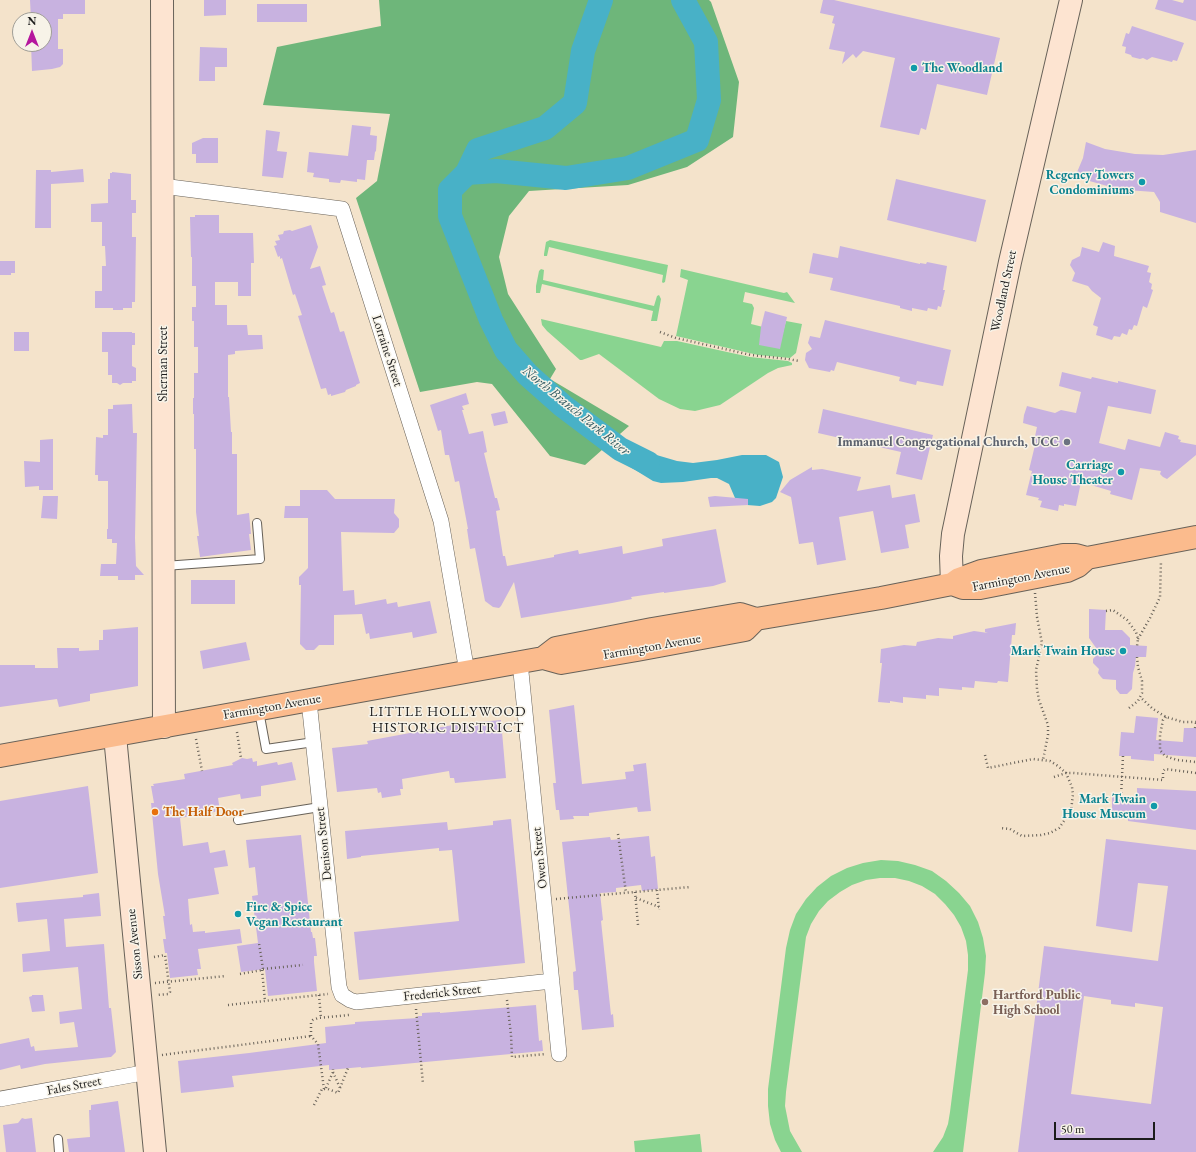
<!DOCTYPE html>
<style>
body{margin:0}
#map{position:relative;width:1196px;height:1152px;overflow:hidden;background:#f4e3cb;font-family:"EB Garamond",serif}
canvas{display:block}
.north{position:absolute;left:12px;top:12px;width:40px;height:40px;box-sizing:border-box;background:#f7f3e8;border:1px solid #9f9d96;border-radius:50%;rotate:0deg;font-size:11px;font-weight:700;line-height:16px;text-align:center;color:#1c1c1c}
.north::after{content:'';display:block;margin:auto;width:14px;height:18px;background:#b5179e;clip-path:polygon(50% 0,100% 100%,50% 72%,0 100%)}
.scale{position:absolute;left:1054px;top:1122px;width:101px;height:18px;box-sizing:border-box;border:2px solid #1c1c1c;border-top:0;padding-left:5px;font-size:12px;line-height:14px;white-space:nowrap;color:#1c1c1c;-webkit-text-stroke:3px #f7f3e8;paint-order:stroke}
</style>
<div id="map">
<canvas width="1196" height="1152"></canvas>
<div class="north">N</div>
<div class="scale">50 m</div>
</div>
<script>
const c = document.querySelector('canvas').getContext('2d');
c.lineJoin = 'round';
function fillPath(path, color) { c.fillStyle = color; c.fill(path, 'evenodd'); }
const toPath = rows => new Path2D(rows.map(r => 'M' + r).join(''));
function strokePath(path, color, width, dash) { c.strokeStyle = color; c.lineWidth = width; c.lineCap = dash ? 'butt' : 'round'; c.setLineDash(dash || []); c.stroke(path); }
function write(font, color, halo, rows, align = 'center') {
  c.font = font + ' "EB Garamond",serif'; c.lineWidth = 3; c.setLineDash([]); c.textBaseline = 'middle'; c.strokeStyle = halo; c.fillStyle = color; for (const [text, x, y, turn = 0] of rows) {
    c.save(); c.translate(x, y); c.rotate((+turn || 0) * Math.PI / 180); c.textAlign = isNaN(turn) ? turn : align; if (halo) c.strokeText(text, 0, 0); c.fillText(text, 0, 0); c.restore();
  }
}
fillPath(toPath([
 [550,240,668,265,665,282,663,283,662,282,663,275,549,247,547,256,544,256,544,254,546,242],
 [541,269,544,270,543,280,654,306,657,296,659,295,661,299,657,321,651,321,653,311,542,284,540,293,536,293,536,286,539,271],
 [681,269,784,293,787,292,795,303,745,292,743,302,752,304,754,308,751,324,783,332,786,321,802,324,796,353,790,358,758,355,676,336,688,280,680,277],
 [541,319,661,347,664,341,677,341,750,357,788,361,792,363,792,365,778,368,768,373,720,405,695,411,680,409,659,399,599,354,582,360,580,360,547,331,542,325],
 [881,860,898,861,915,865,932,871,946,881,959,893,970,906,978,922,983,938,986,956,985,973,963,1152,933,1152,943,1137,948,1124,950,1112,968,970,968,955,966,941,961,927,954,915,945,904,935,894,922,886,909,881,895,878,880,878,866,880,852,885,840,892,828,901,819,911,811,924,806,937,786,1092,785,1106,790,1131,802,1152,781,1152,775,1140,770,1124,768,1106,768,1089,786,948,790,930,796,914,806,899,817,887,831,876,847,868,863,863],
 [700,1134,702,1152,635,1152,634,1141]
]), '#89d490');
fillPath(toPath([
 [379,0,709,0,711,2,739,82,733,137,687,167,628,185,529,191,509,216,499,257,508,294,556,369,550,379,629,426,585,465,550,456,492,384,477,382,420,392,356,198,377,181,390,114,263,105,277,47,381,26]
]), '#6eb67a');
fillPath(toPath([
 [629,443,643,451,677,461,693,463,717,460,742,455,766,455,779,462,783,477,776,498,772,502,760,506,747,505,735,498,729,484,717,478,711,478,683,482,661,483,653,481,614,457,620,449]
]), '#48b1c7');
strokePath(toPath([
 [467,173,478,150,545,128,575,103,583,51,601,0],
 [648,463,620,449,563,406,528,375,506,350,491,320,450,216,450,190,467,173,496,171,566,178,628,168,697,140,709,100,706,42,683,0]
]), '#48b1c7', 24);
fillPath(toPath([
 [30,0,85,0,85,14,63,14,63,19,58,19,58,49,63,49,63,64,60,67,52,69,32,71,31,44,44,44,44,20,31,20],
 [204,0,226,0,226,15,204,16],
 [823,0,834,0,1000,38,987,95,937,84,926,130,921,128,919,135,880,127,895,58,863,51,856,58,853,54,842,64,845,52,829,49,835,24,832,23,834,16,820,13],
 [1158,0,1172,0,1183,3,1184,0,1196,0,1196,21,1155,9],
 [257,4,307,4,307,22,257,22],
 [1132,26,1184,43,1177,61,1173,60,1172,62,1152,57,1147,60,1143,58,1140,59,1132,57,1131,55,1125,53,1126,47,1122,46,1126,33,1129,34],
 [200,47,227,48,227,67,215,67,215,81,199,81],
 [352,125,371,127,370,135,377,136,376,151,375,152,374,160,367,160,365,180,357,179,357,182,341,180,340,183,329,182,329,179,313,177,314,173,307,172,309,152,348,156],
 [266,130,280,132,277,151,287,152,283,178,262,176],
 [203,138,218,138,218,163,196,163,196,154,192,154,192,143],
 [1086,142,1105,149,1135,154,1163,155,1196,150,1196,223,1160,212,1160,202,1154,192,1127,190,1111,187,1075,177,1083,158],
 [83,169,84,182,51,184,51,228,35,228,36,170,51,170,51,172],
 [112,172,131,174,131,200,136,200,136,213,132,213,132,237,136,237,135,302,132,302,132,308,123,308,123,310,113,310,113,308,95,308,95,291,102,291,102,266,106,266,105,246,102,246,102,222,91,222,91,204,108,203,108,179,110,179,110,173,112,173],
 [896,179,986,200,976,242,887,220],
 [195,215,219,215,219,233,253,233,254,263,251,263,251,296,238,296,238,282,215,282,215,305,227,305,227,325,247,325,248,335,262,335,263,349,235,351,235,354,228,355,228,397,229,397,231,432,232,432,232,454,237,454,237,515,249,513,251,534,249,534,251,550,200,557,197,536,199,536,196,512,196,449,194,449,194,414,193,414,193,398,194,398,194,373,198,373,198,347,194,347,194,321,192,321,192,307,196,307,196,286,192,286,192,257,191,257,190,217,195,217],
 [311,225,318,247,310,269,320,266,326,285,322,286,331,313,334,312,340,332,344,331,360,383,356,385,356,386,346,390,345,392,331,396,331,394,328,395,326,388,321,389,298,316,302,315,295,294,293,295,282,258,280,259,280,256,278,257,274,246,277,245,275,241,280,240,278,235,283,234,284,231,290,230,292,231],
 [1103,242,1115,246,1114,256,1149,266,1147,272,1151,273,1149,282,1152,284,1151,289,1153,290,1147,308,1143,306,1137,326,1134,325,1132,330,1129,329,1127,335,1122,333,1120,337,1114,336,1112,340,1096,335,1098,327,1093,325,1101,298,1092,291,1088,286,1072,281,1075,273,1070,265,1072,260,1080,256,1082,247,1099,252],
 [840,246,920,264,920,263,926,264,927,262,947,266,943,290,945,290,941,307,938,306,937,310,928,308,927,311,912,308,912,311,900,308,900,306,830,290,833,278,809,273,813,253,838,258],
 [0,261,15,261,15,273,11,273,11,275,0,275],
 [765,311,787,317,780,349,759,345,761,327],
 [825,320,951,350,943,386,917,381,916,385,899,381,900,377,837,362,834,371,831,370,830,372,809,368,805,360,806,353,812,349,808,343,810,336,820,338],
 [14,332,29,332,29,351,14,351],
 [102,332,132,332,132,333,135,333,135,345,132,345,132,366,136,368,136,381,132,381,132,383,123,383,120,385,117,383,112,383,112,375,108,375,108,352,102,352],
 [1062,372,1091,379,1092,377,1118,383,1118,381,1156,390,1151,414,1108,406,1099,443,1125,450,1128,439,1160,447,1165,432,1179,436,1178,439,1181,440,1180,442,1196,445,1196,455,1167,479,1163,477,1160,474,1161,471,1140,468,1132,500,1110,494,1111,491,1081,482,1076,506,1064,504,1064,506,1059,505,1058,511,1040,507,1042,501,1038,500,1039,498,1026,495,1032,471,1029,470,1036,441,1034,441,1037,427,1023,423,1024,415,1027,406,1055,413,1061,410,1076,413,1081,392,1059,386],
 [466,393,469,404,462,406,464,410,462,410,469,434,483,431,487,452,484,453,495,498,497,498,500,510,496,511,503,556,505,556,507,566,554,557,554,555,578,550,579,554,622,546,623,554,663,546,662,539,716,529,726,582,713,586,664,593,664,592,631,597,632,599,612,603,521,618,514,582,501,606,499,608,493,607,485,601,475,548,470,549,467,529,468,529,459,481,455,482,449,455,445,455,441,430,438,431,430,405],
 [132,404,133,433,137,433,135,538,136,566,144,575,135,575,135,580,118,580,118,576,100,576,101,564,116,564,117,543,112,543,112,539,107,539,107,529,108,529,108,481,98,481,98,475,95,475,96,437,103,438,103,435,108,435,108,409,113,409,113,405],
 [823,409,933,435,922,480,896,474,901,452,818,433],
 [505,411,508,423,494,426,491,414],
 [53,439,53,490,39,490,39,486,25,487,24,461,40,462,40,440],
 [812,467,812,470,822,469,861,477,857,491,890,485,892,498,915,494,920,522,905,525,909,548,881,553,873,511,839,517,846,560,817,565,813,542,799,544,791,497,780,492,790,480],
 [300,490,327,490,335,499,395,499,394,513,399,519,399,527,394,533,341,532,343,591,354,590,355,605,386,599,387,604,397,602,398,607,430,601,437,633,413,638,412,632,370,639,369,633,366,634,362,614,334,615,334,645,319,645,314,650,306,650,300,644,301,585,299,585,299,577,308,568,308,518,284,518,285,506,300,506],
 [43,496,58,496,57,519,41,518],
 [715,496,748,499,748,505,710,507,708,497],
 [191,580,235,580,235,604,191,604],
 [1089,609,1106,610,1105,630,1122,630,1130,638,1130,645,1147,646,1146,657,1136,657,1135,666,1133,673,1132,689,1127,694,1120,694,1116,689,1116,680,1103,679,1101,677,1098,673,1099,669,1093,663,1093,659,1099,652,1089,638],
 [1016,623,1015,635,1012,635,1008,682,998,681,997,683,975,681,974,688,962,687,962,690,939,688,939,696,926,695,926,699,903,697,903,703,890,701,890,703,878,702,882,663,880,663,881,649,904,645,916,646,917,642,938,638,953,639,953,636,974,631,988,633,985,632,985,629],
 [138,627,138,686,90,694,90,701,59,707,57,699,0,707,0,665,35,665,35,668,58,668,57,648,79,648,79,651,99,650,99,640,103,640,103,630],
 [246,642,250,660,203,669,200,651],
 [574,705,582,784,626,779,625,772,634,771,633,765,646,763,651,811,638,812,637,807,589,813,589,816,573,816,574,819,560,820,559,810,556,810,553,783,556,783,549,710],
 [1136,716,1158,718,1156,740,1183,742,1184,728,1196,728,1196,757,1154,754,1154,761,1131,759,1131,756,1119,756,1121,732,1134,733],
 [501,720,506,778,455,783,454,778,450,778,449,771,402,779,403,789,400,789,401,795,382,798,381,792,378,793,377,788,337,792,332,748,368,744,367,741,458,724],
 [242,758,247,759,252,758,253,762,257,761,257,766,277,762,278,765,292,762,296,780,261,786,261,796,241,799,240,794,218,798,220,811,180,818,183,846,208,842,210,853,225,850,228,866,214,868,219,894,188,899,190,925,192,924,193,932,205,931,205,933,240,929,242,943,198,949,201,969,197,969,198,975,170,978,167,953,165,953,163,939,166,939,163,916,165,916,158,874,151,803,154,803,151,786,154,786,153,784,185,779,184,774,233,765,232,763],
 [88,786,98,873,0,888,0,801],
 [1137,788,1196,791,1196,830,1128,821,1128,817,1112,815,1112,797,1137,798],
 [511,819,525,963,359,980,354,932,459,921,455,879,452,850,439,851,439,848,361,856,361,857,347,859,345,831,447,822,448,830,493,825,493,821],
 [301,835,311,932,312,932,313,938,315,938,317,956,314,956,314,962,317,991,268,996,265,969,241,972,237,946,258,943,252,896,258,895,255,867,249,868,246,840],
 [649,836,651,857,655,856,658,889,642,891,641,885,616,888,616,892,600,893,603,920,601,921,611,1015,613,1014,614,1027,582,1030,578,990,574,990,573,972,576,971,562,842,610,837,611,840],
 [1106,839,1196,850,1196,1152,1018,1152,1044,946,1158,961,1168,886,1138,883,1132,932,1096,926],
 [1084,996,1111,1000,1111,1004,1135,1007,1135,1003,1163,1007,1151,1104,1071,1094],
 [99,893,101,916,64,919,66,947,104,944,109,1008,111,1008,116,1052,111,1057,45,1064,21,1069,20,1065,0,1070,0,1044,29,1038,31,1047,34,1046,35,1051,78,1047,74,1022,60,1024,59,1012,82,1009,78,967,23,972,22,954,50,951,47,919,18,922,16,903,83,897,83,895],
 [32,995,43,995,45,1011,32,1012,29,997,32,996],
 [536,1005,539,1041,542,1040,543,1051,361,1068,361,1067,329,1070,329,1065,232,1076,234,1087,181,1093,178,1061,249,1053,326,1043,325,1027,355,1024,355,1022,418,1018,418,1016,422,1016,422,1013,440,1012,440,1013],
 [118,1101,125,1152,69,1152,67,1139,90,1137,89,1110,91,1110,91,1105],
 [22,1118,25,1119,32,1118,36,1152,6,1152,3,1125,18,1123]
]), '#c8b2e0');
const lane = toPath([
 [164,566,260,559,257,523],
 [259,711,266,749,314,742],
 [238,820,320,807],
 [58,1139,59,1152]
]);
const street = toPath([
 [162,186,342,209,441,521,467,672],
 [520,662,559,1054],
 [309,701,339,987,342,995,350,1000,356,1002,552,981],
 [0,1099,148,1072]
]);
const secondary = toPath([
 [162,0,164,727],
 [952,584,951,556,953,534,1010,262,1071,0],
 [115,736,155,1152]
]);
const primary = toPath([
 [952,584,963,588,980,588,1067,571,1078,566,1087,558],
 [543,658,556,648,652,629,740,614,756,619,881,598,952,584,959,579,981,571,1063,555,1076,555,1087,558,1196,537],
 [0,756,543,658,561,663,637,650,745,630,756,619]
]);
strokePath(lane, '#686259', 10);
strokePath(street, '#686259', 16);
strokePath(secondary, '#686259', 24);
strokePath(primary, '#686259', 24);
strokePath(toPath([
 [660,332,676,338,751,355,788,359,799,361],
 [1035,593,1037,617,1042,643,1036,670,1037,689,1039,700,1048,725,1048,735,1043,760],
 [1106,611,1113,610,1127,620,1136,632,1138,639,1137,646],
 [1138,639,1150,618,1160,597,1161,561],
 [1137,657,1138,667,1142,681,1142,693,1140,697,1153,709,1166,717,1183,722,1196,722],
 [1129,708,1138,701,1140,697],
 [1166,717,1163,720,1160,735,1160,750,1165,756,1177,760,1196,762],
 [1195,728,1196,723],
 [237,732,241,758],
 [196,739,202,771],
 [985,755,988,768,1033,759,1050,761,1058,766,1066,773,1072,787,1073,794,1071,811,1059,828,1050,833,1041,835,1022,836,1010,829,1000,828],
 [1054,777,1066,773,1073,773,1163,780,1163,771,1165,769,1196,773],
 [1121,797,1123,756],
 [618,834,626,893],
 [657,890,659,910],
 [635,892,638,925],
 [636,898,659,907],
 [556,899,690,887],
 [154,957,165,955,170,992,169,994,156,995],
 [263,969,303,965],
 [262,970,265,1001],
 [240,974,262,970,263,969,259,943],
 [155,983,226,976],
 [319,995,321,1018],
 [507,1000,511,1035,512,1057,546,1054],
 [228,1005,328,994],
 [416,1009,423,1084],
 [162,1055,311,1036],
 [333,1072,340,1088],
 [326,1088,333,1072,333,1069],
 [324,1089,318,1044,311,1036,311,1023,313,1020,318,1018,349,1015],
 [314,1105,322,1089,328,1089,338,1093,348,1068]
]), '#686259', 2.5, [1, 3]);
strokePath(lane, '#fff', 8);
strokePath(street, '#fff', 15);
strokePath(secondary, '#fde4d1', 22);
strokePath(primary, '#fbbb8d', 22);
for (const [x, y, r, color] of [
 [914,68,4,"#0f9aa8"],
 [1142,182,4,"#0f9aa8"],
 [1067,442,4,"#6b7280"],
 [1121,472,4,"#0f9aa8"],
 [1123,651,4,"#0f9aa8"],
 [1154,806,4,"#0f9aa8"],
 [155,812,4,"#e8710a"],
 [238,914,4,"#0f9aa8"],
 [985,1002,4,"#8d6e63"]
]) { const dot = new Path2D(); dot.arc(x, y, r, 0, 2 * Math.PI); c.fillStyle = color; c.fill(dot); strokePath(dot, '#f7f3e8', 1.5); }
write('bold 13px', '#0d838f', '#f7f3e8', [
 ["The Woodland",922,68,"left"],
 ["Regency Towers",1134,175],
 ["Condominiums",1134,190],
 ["Carriage",1113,465],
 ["House Theater",1113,480],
 ["Mark Twain House",1115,651],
 ["Mark Twain",1146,799],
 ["House Museum",1146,814],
 ["Fire & Spice",246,907,"left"],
 ["Vegan Restaurant",246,922,"left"]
], 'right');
write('13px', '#1c1c1c', '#f7f3e8', [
 ["Woodland Street",1004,291,-78],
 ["Lorraine Street",387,351,72],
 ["Sherman Street",163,364,-90],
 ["Farmington Avenue",1021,578,-11],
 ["Farmington Avenue",652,647,-10],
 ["Farmington Avenue",272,707,-10],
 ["Denison Street",324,844,-96],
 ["Owen Street",540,858,-96],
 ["Sisson Avenue",135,944,-96],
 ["Frederick Street",442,993,-6],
 ["Fales Street",74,1086,-11]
]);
write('bold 13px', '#5b616d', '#f7f3e8', [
 ["Immanuel Congregational Church, UCC",1059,442]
], 'right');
write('bold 13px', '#c56008', '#f7f3e8', [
 ["The Half Door",163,812]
], 'left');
write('bold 13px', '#785e54', '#f7f3e8', [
 ["Hartford Public",993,995],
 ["High School",993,1010]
], 'left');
write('italic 14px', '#2e5860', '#f7f3e8', [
 ["North Branch Park River",576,411,39]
]);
c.letterSpacing = '1px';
write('14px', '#1c1c1c', '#f7f3e8', [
 ["LITTLE HOLLYWOOD",448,712],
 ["HISTORIC DISTRICT",448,728]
]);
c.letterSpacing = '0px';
</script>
